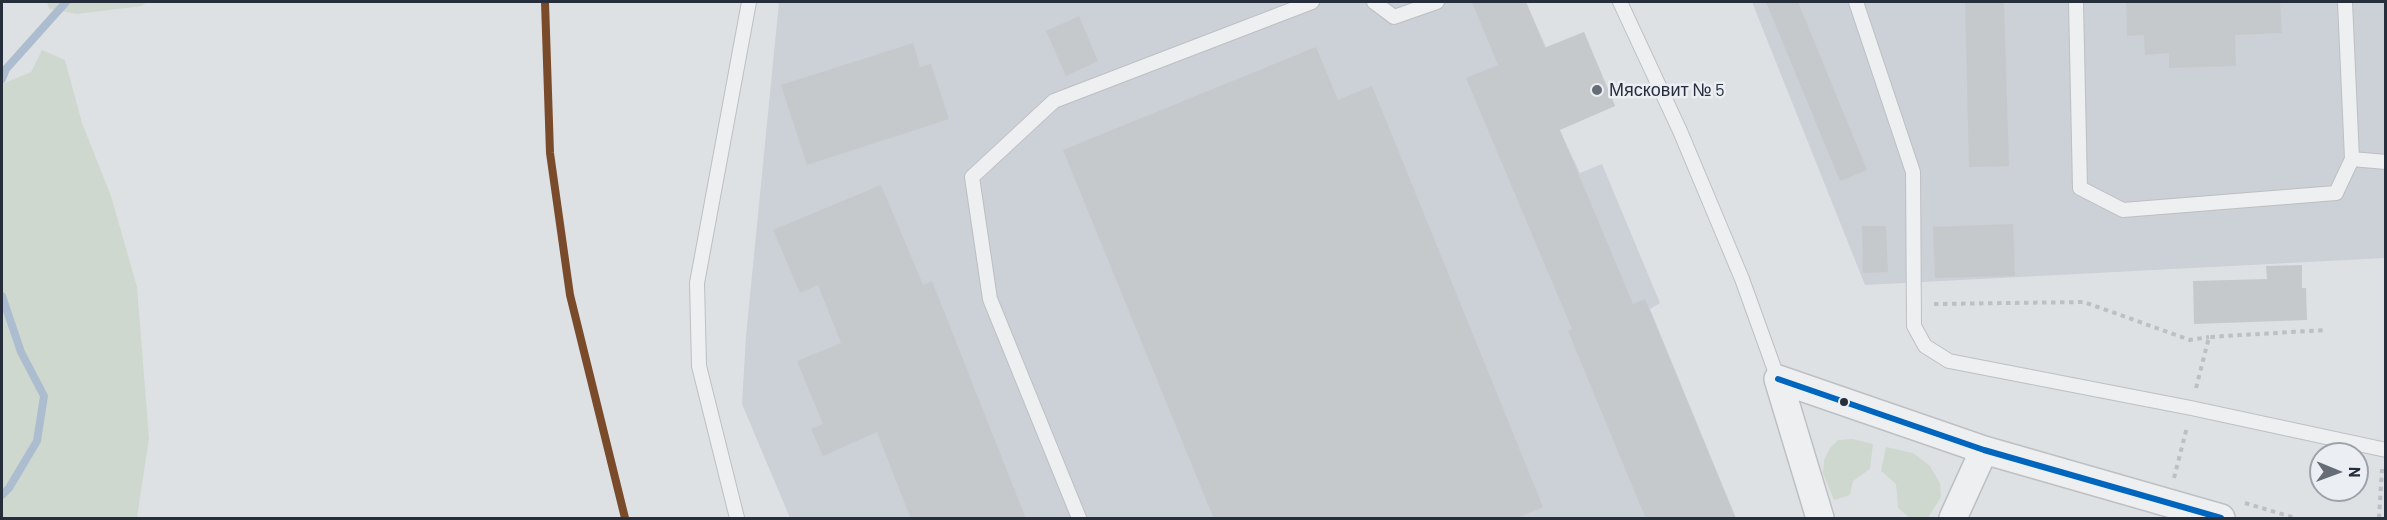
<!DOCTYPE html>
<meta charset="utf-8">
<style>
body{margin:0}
#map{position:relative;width:2387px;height:520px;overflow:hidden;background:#dee1e4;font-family:Barlow,sans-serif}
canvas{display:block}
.frame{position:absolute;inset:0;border:3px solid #262e3c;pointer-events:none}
.north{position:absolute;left:2309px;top:442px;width:60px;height:60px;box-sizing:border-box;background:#ebeff4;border:2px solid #9ca2aa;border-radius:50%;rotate:91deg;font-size:16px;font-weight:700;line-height:24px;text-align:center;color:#262e3c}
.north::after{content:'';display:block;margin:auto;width:21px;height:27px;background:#666d77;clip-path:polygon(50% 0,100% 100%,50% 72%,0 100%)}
</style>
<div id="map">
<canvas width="2387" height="520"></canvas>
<div class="frame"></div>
<div class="north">N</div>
</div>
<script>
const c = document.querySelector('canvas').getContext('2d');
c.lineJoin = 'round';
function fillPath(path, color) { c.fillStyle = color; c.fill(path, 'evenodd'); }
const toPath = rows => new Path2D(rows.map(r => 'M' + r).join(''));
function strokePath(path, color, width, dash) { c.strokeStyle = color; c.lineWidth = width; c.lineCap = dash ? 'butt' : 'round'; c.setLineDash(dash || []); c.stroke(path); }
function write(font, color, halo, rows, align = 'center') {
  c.font = font + ' Barlow,sans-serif'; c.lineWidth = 5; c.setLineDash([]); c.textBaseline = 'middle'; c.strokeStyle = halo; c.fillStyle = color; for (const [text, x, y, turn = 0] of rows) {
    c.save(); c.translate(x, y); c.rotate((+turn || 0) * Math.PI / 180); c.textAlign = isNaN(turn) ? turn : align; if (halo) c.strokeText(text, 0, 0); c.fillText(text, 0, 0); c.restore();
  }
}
fillPath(toPath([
 [779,2,1526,2,1546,47,1584,32,1615,106,1559,129,1580,173,1602,164,1660,303,1650,309,1736,518,790,518,742,404,746,336],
 [1752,2,2385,2,2385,258,1865,285]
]), '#ccd0d7');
fillPath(toPath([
 [47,2,147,2,142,6,77,14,49,9],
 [42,50,65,60,82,123,111,196,137,287,149,438,137,518,2,518,2,84,31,72],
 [1853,439,1873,444,1870,469,1853,481,1850,495,1834,500,1823,473,1824,460,1830,448,1838,440],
 [1886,447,1913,453,1930,466,1940,483,1941,497,1928,518,1910,518,1898,508,1896,484,1881,471]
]), '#cfd8cf');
strokePath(toPath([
 [2,79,6,69,66,2],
 [2,296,21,352,44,396,37,441,9,488,2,495]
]), '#acbdd0', 8);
fillPath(toPath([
 [1472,2,1526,2,1545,48,1584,32,1615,106,1560,130,1633,304,1645,299,1736,519,1646,519,1568,331,1572,329,1466,78,1498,65],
 [1766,2,1798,2,1867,170,1840,181],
 [1965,2,2004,2,2009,166,1969,167],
 [2126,2,2280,2,2282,33,2235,35,2236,66,2169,68,2169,53,2145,55,2144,35,2127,36],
 [1079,16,1098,61,1066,76,1046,31],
 [913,43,920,67,931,64,949,119,807,165,781,85],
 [1316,47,1338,100,1372,86,1543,507,1515,519,1214,519,1063,150],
 [881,185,923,285,932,281,1026,519,911,519,877,432,823,456,811,429,823,424,797,361,841,343,818,285,800,293,773,230],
 [2013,224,2015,276,1935,278,1933,227],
 [1862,226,1886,226,1888,272,1863,273],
 [2302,265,2302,288,2306,288,2307,320,2194,324,2193,281,2267,279,2266,266]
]), '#c6c9cc');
const lane = toPath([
 [1374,2,1394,17,1437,2],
 [1620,2,1680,131,1742,279,1778,379],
 [1856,2,1913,172,1914,326,1925,346,1949,361,2191,408,2386,450],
 [2076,2,2080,188,2123,210,2336,193,2352,159],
 [2345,2,2352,159,2386,162],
 [737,518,699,366,697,283,749,2],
 [1079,518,990,299,972,177,1054,101,1312,2]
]);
const street = toPath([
 [1778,379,1984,450,2221,518],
 [1778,379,1820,518],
 [1953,518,1984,450]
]);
strokePath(lane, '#bdbfc2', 16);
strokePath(street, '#bdbfc2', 30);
strokePath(toPath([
 [1934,304,2084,302,2190,340,2209,337],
 [2196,388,2209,337,2326,330],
 [2174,478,2187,427],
 [2245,503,2295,518],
 [2379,518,2382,469]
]), '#bdbfc4', 4, [4.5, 4.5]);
strokePath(lane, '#edeff1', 14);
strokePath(street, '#edeff1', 27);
strokePath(toPath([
 [1778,379,1984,450,2221,518]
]), '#0065bd', 6);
strokePath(toPath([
 [545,2,550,153,570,295,625,518]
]), '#7a4b2a', 8);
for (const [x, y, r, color] of [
 [1597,90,6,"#666d77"],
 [1844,402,5,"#262e3c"]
]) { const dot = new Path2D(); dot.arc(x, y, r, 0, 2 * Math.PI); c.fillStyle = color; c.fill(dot); strokePath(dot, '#ebeff4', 2); }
write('18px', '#262e3c', '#ebeff4', [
 ["Мясковит № 5",1609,90]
], 'left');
</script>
